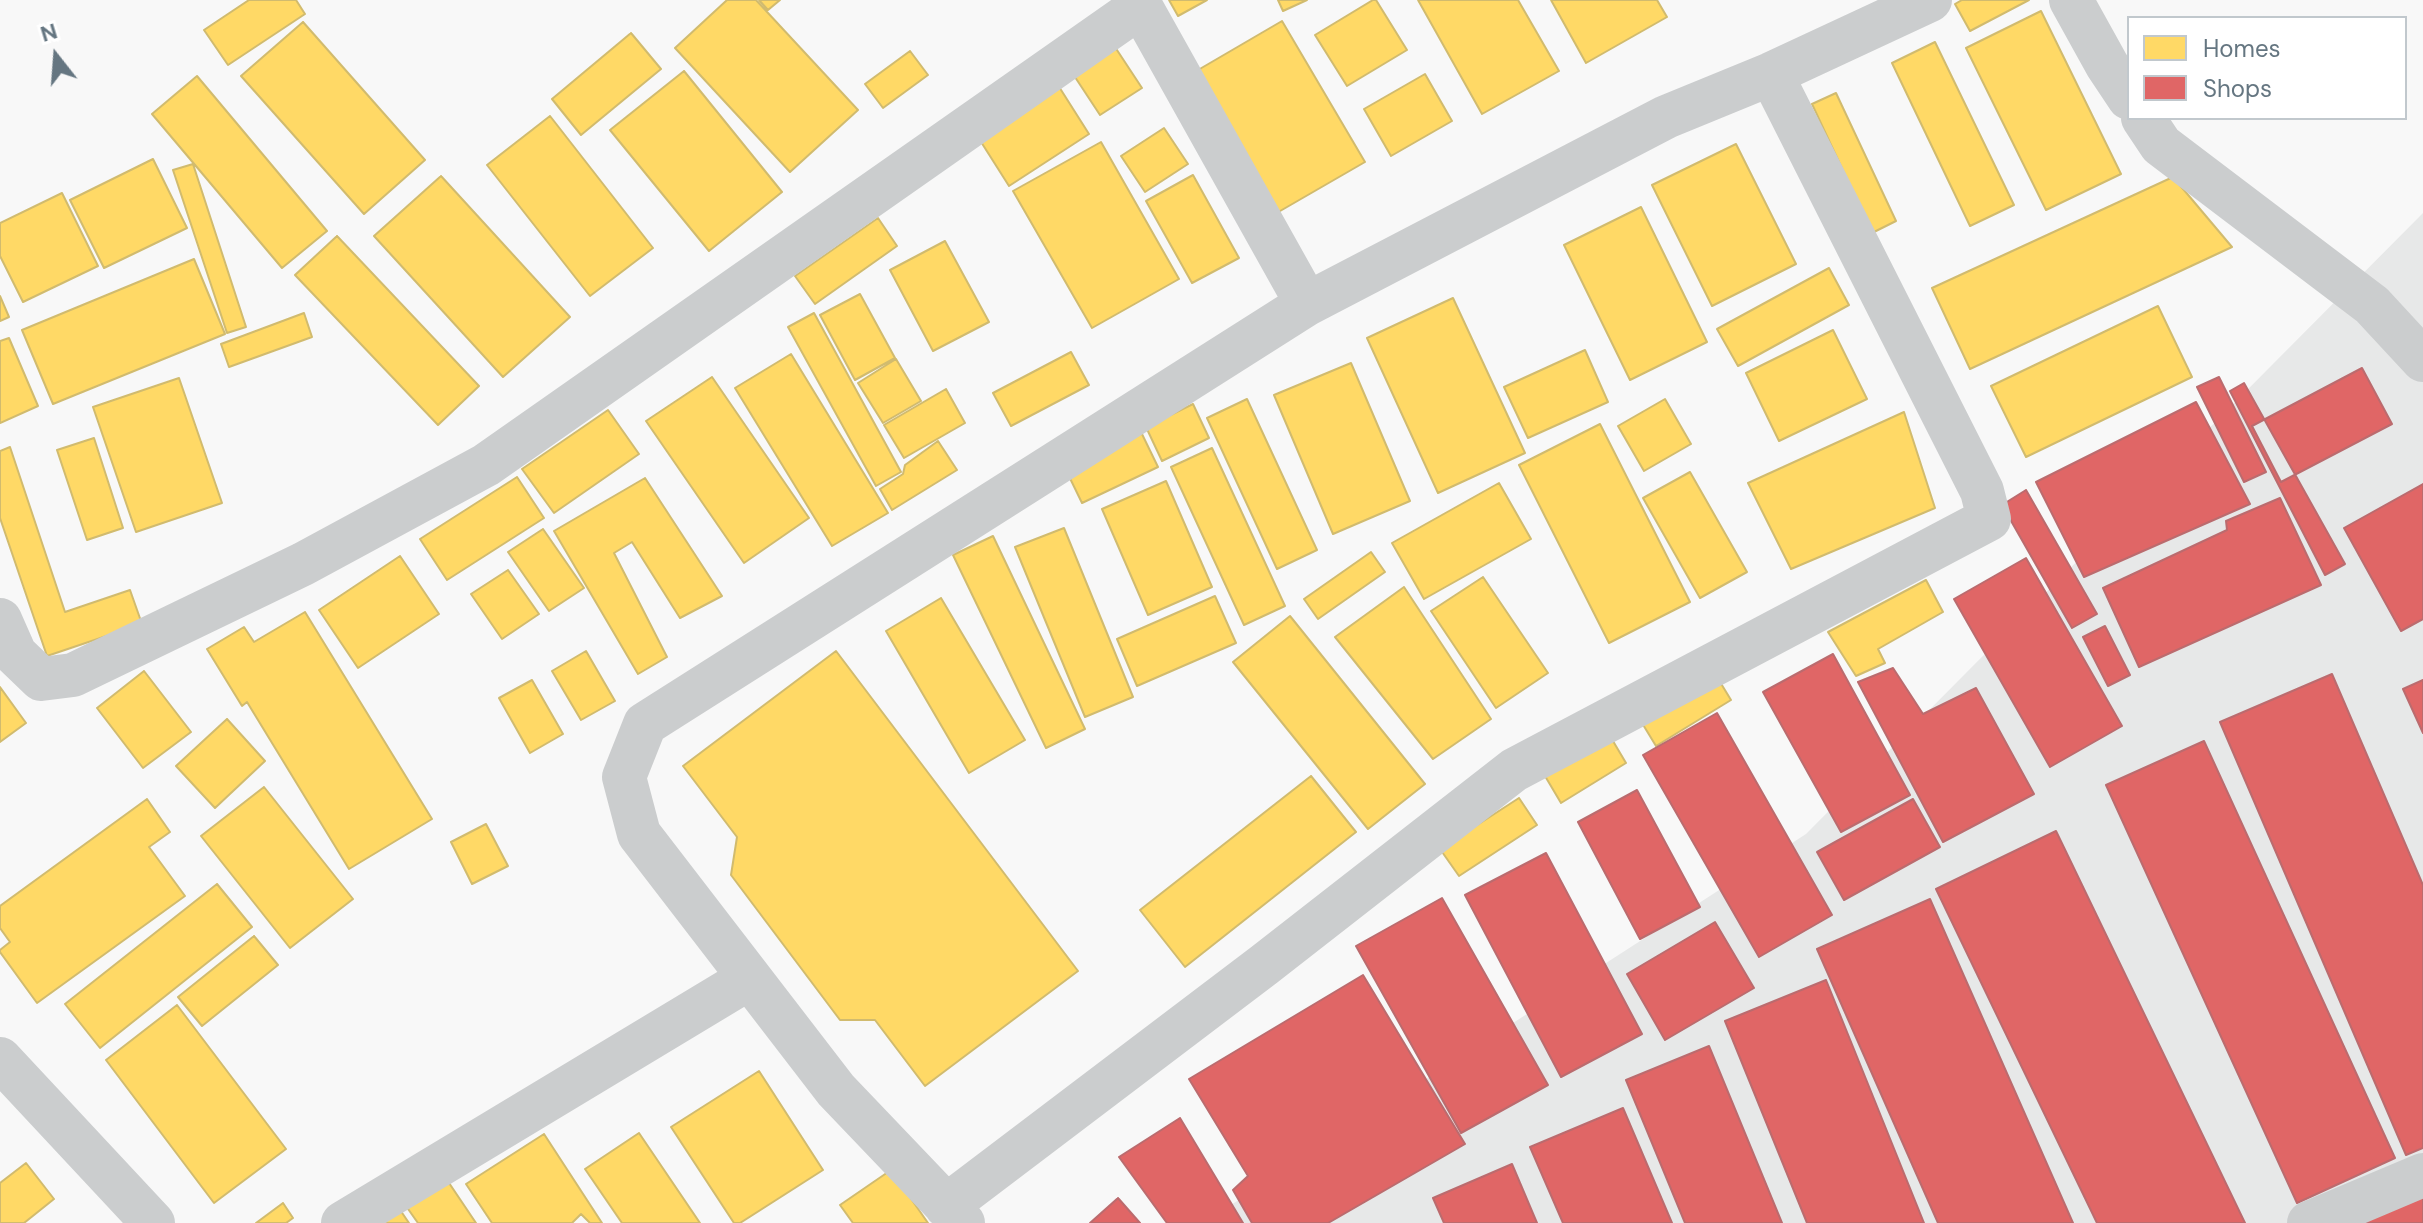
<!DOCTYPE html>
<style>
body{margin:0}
#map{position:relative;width:2423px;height:1223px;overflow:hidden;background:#f8f8f8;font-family:"DM Sans",sans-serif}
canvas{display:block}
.legend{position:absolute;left:2127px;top:16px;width:280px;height:104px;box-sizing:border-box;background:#fff;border:2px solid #c1c8cd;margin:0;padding:10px 14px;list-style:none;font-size:24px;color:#657681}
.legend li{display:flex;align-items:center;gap:16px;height:40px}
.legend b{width:40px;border:2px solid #c1c8cd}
.north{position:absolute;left:16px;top:16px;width:80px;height:80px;-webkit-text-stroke:6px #fff;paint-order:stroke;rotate:343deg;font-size:22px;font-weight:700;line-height:32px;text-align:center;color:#657681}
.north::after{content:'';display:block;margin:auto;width:28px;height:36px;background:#657681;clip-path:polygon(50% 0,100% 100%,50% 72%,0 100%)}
</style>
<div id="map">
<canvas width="2423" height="1223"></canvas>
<ul class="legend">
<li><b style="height:22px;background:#ffd966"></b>Homes</li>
<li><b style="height:22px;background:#e06666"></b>Shops</li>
</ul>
<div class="north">N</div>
</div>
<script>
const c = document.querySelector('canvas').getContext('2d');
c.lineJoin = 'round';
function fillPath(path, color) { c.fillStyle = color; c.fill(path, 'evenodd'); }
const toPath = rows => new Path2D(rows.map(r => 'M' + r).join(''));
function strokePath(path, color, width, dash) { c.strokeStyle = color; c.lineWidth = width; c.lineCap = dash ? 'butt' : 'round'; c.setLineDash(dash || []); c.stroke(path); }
fillPath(toPath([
 [2423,213,2423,1223,1203,1223,1806,834]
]), '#e7e8e8');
const homes = toPath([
 [249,0,296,0,305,14,228,65,204,30,249,0],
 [727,0,756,0,858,110,790,172,675,48,727,0],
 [759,0,780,0,768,10,759,0],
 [1169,0,1207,0,1178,16,1169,0],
 [1278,0,1307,0,1283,11,1278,0],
 [1373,0,1376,0,1407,50,1347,86,1315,35,1373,0],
 [1418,0,1518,0,1559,71,1482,114,1418,0],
 [1551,0,1657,0,1667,17,1586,63,1551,0],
 [1962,0,2029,0,1970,31,1955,4,1962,0],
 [2041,11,2121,174,2046,210,1966,48,2041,11],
 [1282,21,1365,162,1268,218,1186,77,1282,21],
 [303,22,425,160,364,214,241,76,303,22],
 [631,33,661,69,581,135,552,99,631,33],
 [1935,42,2014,205,1970,226,1892,63,1935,42],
 [1113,44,1142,88,1100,115,1071,71,1113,44],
 [910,51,928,75,883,108,865,84,910,51],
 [684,71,782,192,709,251,610,130,684,71],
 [1425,74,1452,121,1391,156,1364,109,1425,74],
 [197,76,327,231,282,268,152,114,197,76],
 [1056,82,1089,134,1009,186,976,134,1056,82],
 [1836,93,1896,221,1872,233,1812,104,1836,93],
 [550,116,653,248,590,296,487,165,550,116],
 [1164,128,1188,164,1145,192,1121,156,1164,128],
 [1101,142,1179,279,1092,328,1013,191,1101,142],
 [1736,144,1796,264,1712,306,1652,185,1736,144],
 [153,159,187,228,104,268,70,200,153,159],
 [193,164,246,327,227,333,173,170,193,164],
 [1193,175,1239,258,1192,283,1146,201,1193,175],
 [441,176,570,317,503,377,374,236,441,176],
 [2173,177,2232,247,1970,369,1932,288,2173,177],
 [62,193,98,266,23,302,0,256,0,223,62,193],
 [1641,207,1707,342,1630,380,1564,245,1641,207],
 [878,218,897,246,815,304,795,276,878,218],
 [337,236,479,386,438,425,295,275,337,236],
 [945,241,989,322,933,351,890,270,945,241],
 [194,259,225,334,53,404,22,330,194,259],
 [1829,268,1849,305,1738,366,1717,329,1829,268],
 [860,294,895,358,855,380,820,315,860,294],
 [0,296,9,317,0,321,0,296],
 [1453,298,1525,453,1438,493,1367,338,1453,298],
 [2158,306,2192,377,2026,457,1991,386,2158,306],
 [304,313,312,337,229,367,221,344,304,313],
 [814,313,901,472,876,486,788,327,814,313],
 [1833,330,1867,399,1779,441,1746,373,1833,330],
 [9,338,38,406,0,423,0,341,9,338],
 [1585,350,1608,402,1528,438,1504,387,1585,350],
 [1071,352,1089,385,1011,426,993,393,1071,352],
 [791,354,888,513,832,546,735,388,791,354],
 [896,359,921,401,883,423,858,383,896,359],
 [1351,363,1410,501,1333,534,1274,395,1351,363],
 [712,377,809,518,744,563,646,421,712,377],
 [179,378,222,503,136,532,93,407,179,378],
 [946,389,965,423,904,458,884,425,946,389],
 [1247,399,1317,550,1277,569,1207,418,1247,399],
 [1665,399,1691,444,1644,471,1618,426,1665,399],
 [1193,404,1209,438,1162,461,1146,427,1193,404],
 [608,410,639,454,554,513,522,469,608,410],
 [1904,412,1935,508,1791,569,1748,483,1904,412],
 [1600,424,1690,602,1609,643,1519,465,1600,424],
 [1141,432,1158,467,1082,503,1065,468,1141,432],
 [94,438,123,528,87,540,57,450,94,438],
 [938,441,957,470,892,510,880,489,903,474,905,465,938,441],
 [10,447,65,612,130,590,142,624,47,656,0,518,0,451,10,447],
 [1212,448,1285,606,1244,625,1171,467,1212,448],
 [1690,472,1747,572,1700,598,1643,498,1690,472],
 [517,477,544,518,447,580,420,539,517,477],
 [645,478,722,596,680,618,632,542,614,553,667,657,638,674,554,531,645,478],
 [1166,481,1212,587,1148,615,1102,509,1166,481],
 [1499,483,1531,539,1424,599,1392,543,1499,483],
 [1064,528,1133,697,1085,717,1015,547,1064,528],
 [543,529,584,588,549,611,508,552,543,529],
 [993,536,1085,729,1046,748,953,555,993,536],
 [1371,552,1385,572,1318,619,1304,599,1371,552],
 [400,556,439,614,358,668,319,610,400,556],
 [508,570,539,614,502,639,471,594,508,570],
 [1483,577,1548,673,1496,708,1431,611,1483,577],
 [1926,580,1943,612,1878,649,1885,663,1856,676,1828,632,1926,580],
 [1404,587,1491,719,1433,759,1335,637,1404,587],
 [1215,596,1236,643,1137,686,1117,639,1215,596],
 [941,598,1025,740,969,773,886,631,941,598],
 [305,612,432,819,349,869,247,702,242,706,207,649,244,627,254,642,305,612],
 [1290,616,1425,784,1368,829,1233,662,1290,616],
 [586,651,615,701,581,720,552,671,586,651],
 [836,651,1078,971,925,1086,875,1020,840,1020,731,875,737,837,683,766,836,651],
 [144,671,191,732,143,768,97,708,144,671],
 [1717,677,1731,700,1656,746,1642,723,1717,677],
 [532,680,563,734,530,753,499,698,532,680],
 [0,687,26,723,0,742,0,687],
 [227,719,265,761,215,808,176,766,227,719],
 [1610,736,1626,763,1561,803,1545,776,1610,736],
 [1311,776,1356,832,1185,967,1140,910,1311,776],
 [264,787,353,899,290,948,201,836,264,787],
 [1519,798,1537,825,1459,876,1440,849,1519,798],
 [147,799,170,832,149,847,185,896,37,1003,0,952,0,950,10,942,0,928,0,906,147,799],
 [486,824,508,866,472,884,451,842,486,824],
 [217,884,252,927,100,1048,65,1004,217,884],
 [254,936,278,965,202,1026,178,997,254,936],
 [177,1005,286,1149,214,1203,106,1060,177,1005],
 [759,1071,823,1170,740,1223,734,1223,671,1127,759,1071],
 [639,1133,700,1223,622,1223,585,1169,639,1133],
 [544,1134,602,1223,590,1223,581,1214,572,1223,492,1223,466,1184,544,1134],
 [26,1163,54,1199,24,1223,0,1223,0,1183,26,1163],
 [891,1170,928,1223,853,1223,840,1205,891,1170],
 [441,1171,476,1223,418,1223,401,1199,441,1171],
 [394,1201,409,1223,361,1223,394,1201],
 [283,1203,293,1218,286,1223,256,1223,283,1203]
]);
fillPath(homes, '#ffd966');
strokePath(homes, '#d1bb6e', 2);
const shops = toPath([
 [2362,368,2392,424,2281,482,2252,426,2362,368],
 [2219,377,2266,472,2244,482,2197,387,2219,377],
 [2244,383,2345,564,2325,575,2230,391,2244,383],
 [2196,402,2250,504,2084,577,2036,482,2196,402],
 [2423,484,2423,619,2401,631,2344,528,2423,484],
 [2026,490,2097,614,2072,628,2002,505,2026,490],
 [2280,498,2321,585,2139,667,2103,588,2227,530,2226,521,2280,498],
 [2026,558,2122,726,2050,767,1954,599,2026,558],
 [2105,626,2130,675,2108,686,2083,637,2105,626],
 [1833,654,1910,795,1841,832,1763,692,1833,654],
 [1893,668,1923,714,1976,688,2034,794,1943,842,1858,682,1893,668],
 [2332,674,2423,885,2423,1148,2406,1155,2220,722,2332,674],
 [2423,680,2423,733,2403,689,2423,680],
 [1717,713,1832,915,1759,957,1643,755,1717,713],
 [2204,741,2395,1158,2297,1203,2106,785,2204,741],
 [1637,790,1700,907,1640,939,1578,822,1637,790],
 [1913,799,1940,847,1844,900,1817,852,1913,799],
 [2056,831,2245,1223,2097,1223,1936,889,2056,831],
 [1546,853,1642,1034,1561,1077,1465,895,1546,853],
 [1442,898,1548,1085,1461,1133,1356,946,1442,898],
 [1930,899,2073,1223,1938,1223,1817,949,1930,899],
 [1715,922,1754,988,1665,1040,1627,974,1715,922],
 [1363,975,1465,1144,1328,1223,1252,1223,1233,1190,1248,1176,1189,1079,1363,975],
 [1826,980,1924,1223,1807,1223,1725,1021,1826,980],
 [1709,1046,1782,1223,1685,1223,1626,1080,1709,1046],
 [1623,1108,1672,1223,1563,1223,1530,1147,1623,1108],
 [1180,1118,1243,1223,1167,1223,1119,1157,1180,1118],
 [1512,1164,1537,1223,1444,1223,1433,1198,1512,1164],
 [2423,1183,2423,1223,2327,1223,2423,1183],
 [1118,1198,1140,1223,1090,1223,1118,1198]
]);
fillPath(shops, '#e06666');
strokePath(shops, '#bb6b6e', 2);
strokePath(toPath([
 [1137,0,1307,304],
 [2071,0,2107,65,2129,98],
 [2143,118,2161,145,2372,305,2423,360],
 [0,620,15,654,41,679,73,675,303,564,486,465,1141,6],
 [0,1059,153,1223],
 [946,1206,1264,965,1514,770,1989,519,1982,491,1771,74],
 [343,1223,748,979],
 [963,1223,836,1090,639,834,624,777,645,724,1307,304,1666,117,1771,74,1930,0],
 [2309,1223,2423,1175]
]), '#cbcdce', 44);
</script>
